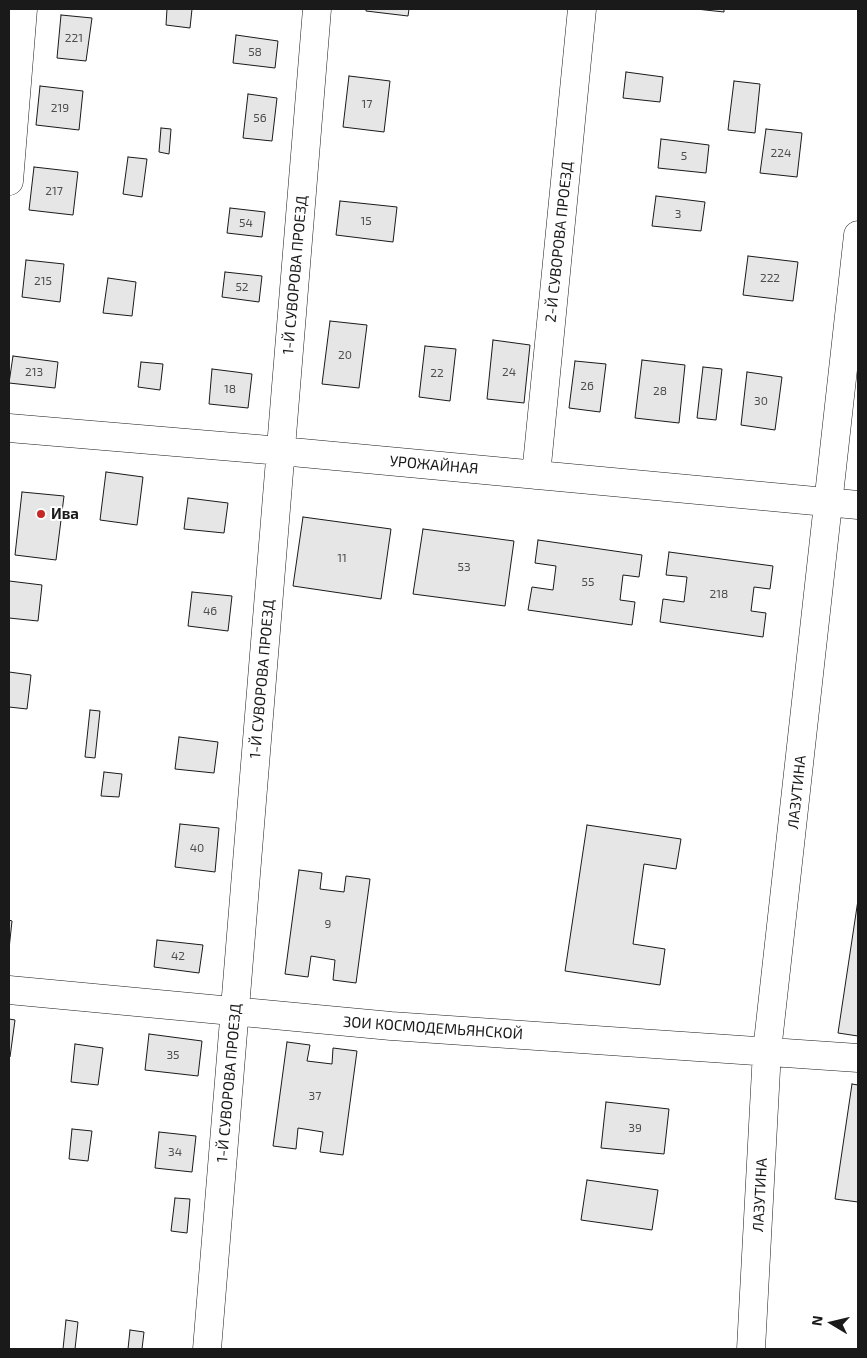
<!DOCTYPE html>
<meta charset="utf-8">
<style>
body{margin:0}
#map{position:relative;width:867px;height:1358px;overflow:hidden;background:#fff;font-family:"Exo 2",sans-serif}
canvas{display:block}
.frame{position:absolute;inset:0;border:10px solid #1a1a1a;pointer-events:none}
.north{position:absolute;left:807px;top:1298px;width:50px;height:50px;-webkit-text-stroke:4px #fff;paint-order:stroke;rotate:279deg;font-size:14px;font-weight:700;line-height:20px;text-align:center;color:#1a1a1a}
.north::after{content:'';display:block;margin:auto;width:18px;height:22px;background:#1a1a1a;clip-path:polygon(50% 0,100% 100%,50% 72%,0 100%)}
</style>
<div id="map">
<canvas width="867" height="1358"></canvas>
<div class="frame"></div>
<div class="north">N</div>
</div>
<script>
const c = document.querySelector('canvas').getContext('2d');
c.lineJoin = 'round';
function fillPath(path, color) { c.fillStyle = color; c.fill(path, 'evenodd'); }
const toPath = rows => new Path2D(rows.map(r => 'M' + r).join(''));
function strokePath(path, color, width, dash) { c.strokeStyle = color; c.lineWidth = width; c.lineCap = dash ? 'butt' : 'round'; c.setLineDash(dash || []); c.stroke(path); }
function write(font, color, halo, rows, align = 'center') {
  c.font = font + ' "Exo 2",sans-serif'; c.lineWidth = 4; c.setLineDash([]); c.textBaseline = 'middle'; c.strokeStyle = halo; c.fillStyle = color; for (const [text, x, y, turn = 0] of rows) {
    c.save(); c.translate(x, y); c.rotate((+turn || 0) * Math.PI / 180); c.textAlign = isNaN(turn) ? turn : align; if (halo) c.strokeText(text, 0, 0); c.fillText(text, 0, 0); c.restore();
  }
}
const building = toPath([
 [167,9,192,9,190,28,166,25,167,9],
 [366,9,409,9,408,16,366,11,366,9],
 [696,9,724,9,724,12,696,9],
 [61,15,92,18,86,61,57,58,61,15],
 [236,35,278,41,275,68,233,63,236,35],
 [626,72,663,77,660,102,623,98,626,72],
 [349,76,390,81,384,132,343,127,349,76],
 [734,81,760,84,755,133,728,130,734,81],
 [40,86,83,91,79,130,36,125,40,86],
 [248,94,277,98,272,141,243,138,248,94],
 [161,128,171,129,169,154,159,152,161,128],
 [766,129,802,133,797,177,760,173,766,129],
 [661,139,709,145,706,173,658,168,661,139],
 [128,157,147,159,142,197,123,194,128,157],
 [34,167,78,172,73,215,29,210,34,167],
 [656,196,705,202,701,231,652,226,656,196],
 [340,201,397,207,393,242,336,235,340,201],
 [230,208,265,212,262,237,227,233,230,208],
 [748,256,798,262,793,301,743,295,748,256],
 [26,260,64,264,60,302,22,297,26,260],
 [225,272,262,276,259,302,222,297,225,272],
 [108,278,136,282,132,316,103,313,108,278],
 [330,321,367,325,359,388,322,384,330,321],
 [493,340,530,345,524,403,487,399,493,340],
 [425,346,456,349,450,401,419,397,425,346],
 [13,356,58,362,55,388,9,383,13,356],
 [642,360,685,365,679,423,635,418,642,360],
 [575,361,606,364,600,412,569,408,575,361],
 [141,362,163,364,160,390,138,387,141,362],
 [703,367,722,369,716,420,697,418,703,367],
 [212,369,252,374,248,408,209,404,212,369],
 [747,372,782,377,775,430,741,425,747,372],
 [106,472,143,477,137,525,100,520,106,472],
 [22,492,64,496,56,560,15,555,22,492],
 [188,498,228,503,224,533,184,529,188,498],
 [303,517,391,529,381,599,293,586,303,517],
 [423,529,514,541,505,606,413,594,423,529],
 [538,540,642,555,639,577,623,575,620,600,635,602,632,625,528,610,532,587,553,590,556,566,535,563,538,540],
 [669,552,773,566,770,589,754,587,751,611,766,613,763,637,660,622,663,599,684,602,687,577,666,575,669,552],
 [9,581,42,585,38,621,9,618,9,581],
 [192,592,232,596,228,631,188,626,192,592],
 [9,672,31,675,27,709,9,707,9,672],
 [90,710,100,711,95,758,85,757,90,710],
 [179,737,218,742,214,773,175,769,179,737],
 [104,772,122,774,119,797,101,796,104,772],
 [180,824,219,828,215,872,175,867,180,824],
 [587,825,681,839,676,869,644,864,633,944,665,949,660,985,565,971,587,825],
 [299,870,322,873,320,889,344,892,346,876,370,879,356,983,333,980,335,960,311,956,308,977,285,974,299,870],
 [858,900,858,1036,838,1033,858,900],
 [9,920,12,921,9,949,9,920],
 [157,940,203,945,199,973,154,967,157,940],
 [9,1019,15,1020,10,1057,9,1056,9,1019],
 [149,1034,202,1041,198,1076,145,1070,149,1034],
 [287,1042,310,1045,307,1061,332,1064,333,1048,357,1051,343,1155,320,1152,323,1132,298,1128,296,1149,273,1146,287,1042],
 [75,1044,103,1048,98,1085,71,1082,75,1044],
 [852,1084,858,1085,858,1202,835,1199,852,1084],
 [606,1102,669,1109,664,1154,601,1148,606,1102],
 [72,1129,92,1131,88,1161,69,1159,72,1129],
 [159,1132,196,1136,192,1172,155,1168,159,1132],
 [587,1180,658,1190,652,1230,581,1220,587,1180],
 [175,1198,190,1199,187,1233,171,1231,175,1198],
 [66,1320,78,1322,75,1349,63,1349,66,1320],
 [130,1330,144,1332,142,1349,128,1349,130,1330]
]);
fillPath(building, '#e6e6e6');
strokePath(building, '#1a1a1a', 1);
const minor = toPath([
 [9,181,23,9],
 [9,428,281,451,858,505],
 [536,475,582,9],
 [9,990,391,1026,858,1058],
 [207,1349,317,9],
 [751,1349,767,1051,858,235]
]);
strokePath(minor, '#1a1a1a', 29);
strokePath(minor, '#fff', 28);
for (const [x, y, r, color] of [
 [41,514,5,"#c62828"]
]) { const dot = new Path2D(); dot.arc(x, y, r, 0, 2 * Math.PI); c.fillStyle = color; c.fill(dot); strokePath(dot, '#fff', 2); }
write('12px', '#4d4d4d', null, [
 ["221",74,38],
 ["58",255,52],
 ["17",367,104],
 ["219",60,108],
 ["56",260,118],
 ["224",781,153],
 ["5",684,156],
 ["217",54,191],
 ["3",678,214],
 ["15",366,221],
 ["54",246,223],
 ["222",770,278],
 ["215",43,281],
 ["52",242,287],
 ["20",345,355],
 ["213",34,372],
 ["24",509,372],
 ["22",437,373],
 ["26",587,386],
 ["18",230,389],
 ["28",660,391],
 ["30",761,401],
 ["11",342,558],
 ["53",464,567],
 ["55",588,582],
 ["218",719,594],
 ["46",210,611],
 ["40",197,848],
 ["9",328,924],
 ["42",178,956],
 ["35",173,1055],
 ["37",315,1096],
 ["39",635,1128],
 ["34",175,1152]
]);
write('15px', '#1a1a1a', '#fff', [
 ["2-Й СУВОРОВА ПРОЕЗД",559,242,-84],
 ["1-Й СУВОРОВА ПРОЕЗД",295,275,-85],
 ["УРОЖАЙНАЯ",434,465,5],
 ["1-Й СУВОРОВА ПРОЕЗД",262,679,-85],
 ["ЛАЗУТИНА",797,792,-84],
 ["ЗОИ КОСМОДЕМЬЯНСКОЙ",433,1028,4],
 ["1-Й СУВОРОВА ПРОЕЗД",229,1083,-85],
 ["ЛАЗУТИНА",760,1195,-87]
]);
write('bold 15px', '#1a1a1a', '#fff', [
 ["Ива",51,514]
], 'left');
</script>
